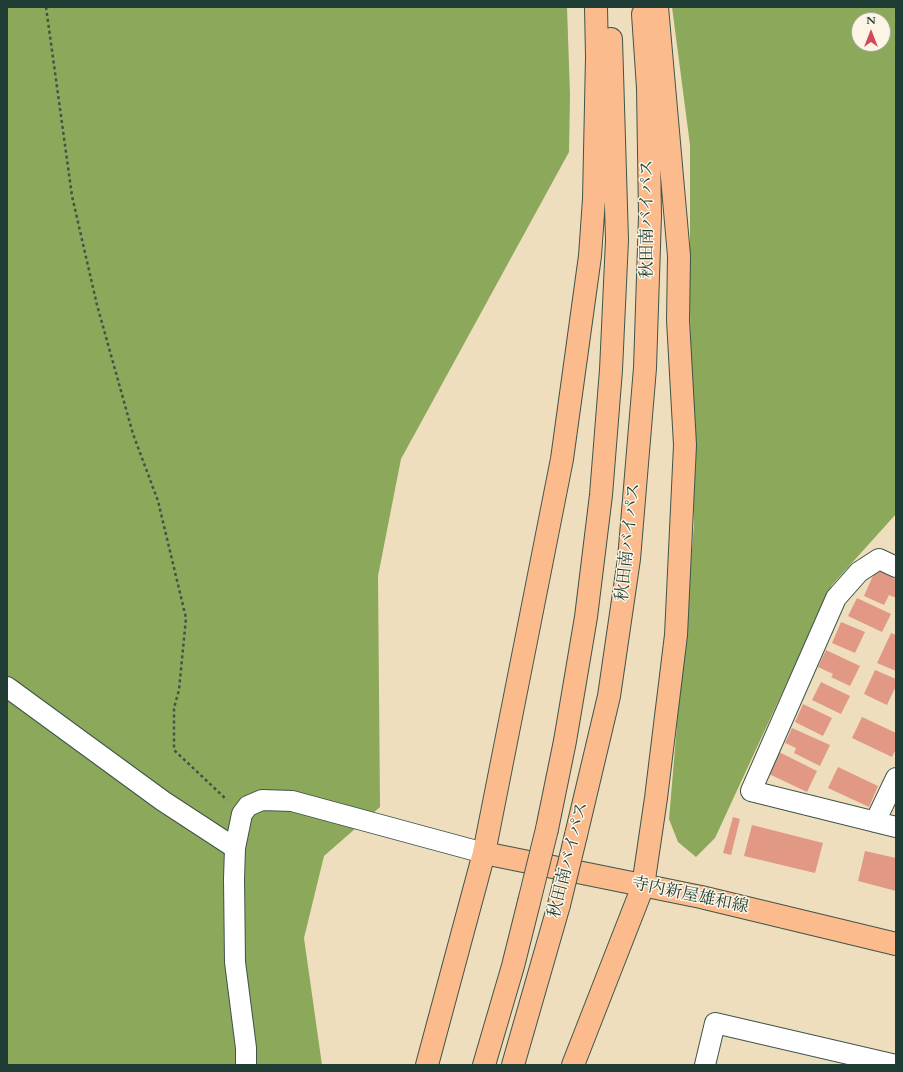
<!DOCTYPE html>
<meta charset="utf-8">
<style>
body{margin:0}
#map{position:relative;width:903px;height:1072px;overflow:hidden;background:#efdebd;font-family:Cardo,serif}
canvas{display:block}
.frame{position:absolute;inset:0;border:8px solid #1f3d34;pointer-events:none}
.north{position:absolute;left:851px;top:12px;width:40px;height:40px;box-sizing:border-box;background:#fcf5e5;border:1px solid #a4ab9e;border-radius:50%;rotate:0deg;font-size:11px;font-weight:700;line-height:16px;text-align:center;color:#1f3d34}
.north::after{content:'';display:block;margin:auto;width:14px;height:18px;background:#d1495b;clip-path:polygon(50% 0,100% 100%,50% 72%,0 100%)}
</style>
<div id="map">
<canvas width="903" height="1072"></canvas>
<div class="frame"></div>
<div class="north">N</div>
</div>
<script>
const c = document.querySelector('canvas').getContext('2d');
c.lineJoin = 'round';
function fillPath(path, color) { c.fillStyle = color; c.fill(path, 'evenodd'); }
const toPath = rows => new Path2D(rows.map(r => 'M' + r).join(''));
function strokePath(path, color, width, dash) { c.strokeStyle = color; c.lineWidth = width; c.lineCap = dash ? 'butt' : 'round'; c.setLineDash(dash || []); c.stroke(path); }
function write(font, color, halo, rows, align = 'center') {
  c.font = font + ' Cardo,"Noto Serif JP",serif'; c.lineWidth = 3; c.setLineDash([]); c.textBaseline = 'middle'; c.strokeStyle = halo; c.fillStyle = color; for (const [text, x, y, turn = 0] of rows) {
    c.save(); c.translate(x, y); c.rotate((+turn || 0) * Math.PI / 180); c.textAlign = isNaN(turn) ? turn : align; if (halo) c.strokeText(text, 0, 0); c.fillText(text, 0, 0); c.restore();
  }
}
fillPath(toPath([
 [7,7,567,7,570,95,569,152,401,459,378,576,380,807,324,856,304,938,322,1065,7,1065],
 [672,7,896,7,896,514,832,585,715,838,696,857,678,842,669,819,694,525,690,309,690,145],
 [859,20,883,20,883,44,859,44]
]), '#8ca85a');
fillPath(toPath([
 [876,569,896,579,896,598,889,595,884,605,864,596],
 [857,598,891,614,882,632,848,616],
 [841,622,865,632,855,653,832,643],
 [891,633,896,635,896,671,877,663],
 [826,650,860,666,850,686,831,677,833,674,818,667],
 [875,670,896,679,896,686,887,705,864,694],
 [821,682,850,696,841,714,812,700],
 [803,704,832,718,823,736,795,722],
 [862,717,896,733,896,749,892,757,852,738],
 [792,728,830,745,820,766,794,753,796,748,785,743],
 [779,752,817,771,807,792,769,774],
 [838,767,878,786,869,807,828,788],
 [733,817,740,819,731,855,723,853],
 [752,825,823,843,815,873,744,856],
 [865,851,896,858,896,891,858,881]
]), '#e19884');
const minor = toPath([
 [896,567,879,559,859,572,836,598,751,791,896,827],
 [7,687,163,801,235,848],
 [875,822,896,778],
 [246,1065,246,1048,235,962,234,879,235,848,242,814,248,806,262,800,292,801,484,853],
 [705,1065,715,1023,896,1065]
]);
const major = toPath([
 [484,853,701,897,896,944]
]);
const highway = toPath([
 [547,829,565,741,586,617,601,495,611,370,617,240,611,39],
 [576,835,609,696,629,559,645,368,650,216,648,88,643,14],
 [427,1065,484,853,562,459,590,256,594,199,597,57,596,7],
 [484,1065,513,966,529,902],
 [513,1065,559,905],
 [573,1065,643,886,656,798,676,635,685,445,678,320,679,256,657,7]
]);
strokePath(minor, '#3e5549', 22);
strokePath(major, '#3e5549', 24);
strokePath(highway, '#3e5549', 24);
strokePath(toPath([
 [46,7,72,196,97,305,133,434,158,501,186,618,179,690,174,708,174,750,227,800]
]), '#3e5549', 2.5, [3, 3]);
strokePath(minor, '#fff', 20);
strokePath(major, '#fbbb8d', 22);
strokePath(highway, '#fbbb8d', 22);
const highwayBridge = toPath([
 [529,902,547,829],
 [559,905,576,835]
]);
strokePath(highwayBridge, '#3e5549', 24, []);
strokePath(highwayBridge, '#fbbb8d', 22);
write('17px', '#1f3d34', '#fcf5e5', [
 ["秋田南バイパス",648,219,-90],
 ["秋田南バイパス",629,542,-84],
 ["秋田南バイパス",569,860,-76],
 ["寺内新屋雄和線",690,896,12]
]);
</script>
